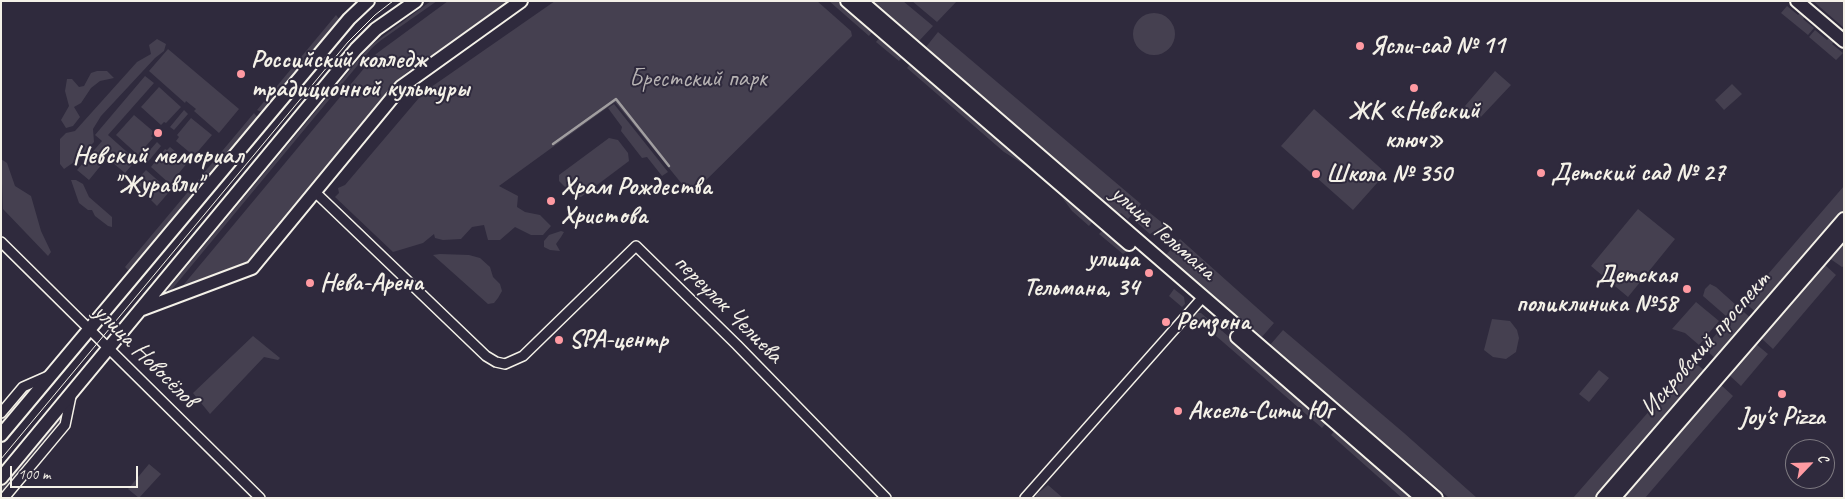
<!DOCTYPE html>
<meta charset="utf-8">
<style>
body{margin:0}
#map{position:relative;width:1845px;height:499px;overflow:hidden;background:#2f2a3d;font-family:Caveat,sans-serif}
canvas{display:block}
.frame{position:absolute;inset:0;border:2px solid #f4f1e8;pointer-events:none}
.north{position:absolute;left:1785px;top:439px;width:50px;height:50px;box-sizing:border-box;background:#2f2a3d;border:1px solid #7e7a81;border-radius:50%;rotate:66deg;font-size:14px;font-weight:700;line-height:20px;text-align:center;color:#f4f1e8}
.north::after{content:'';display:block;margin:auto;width:18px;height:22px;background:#ff9aa2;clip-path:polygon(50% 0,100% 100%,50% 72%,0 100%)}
.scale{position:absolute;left:10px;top:466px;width:128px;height:22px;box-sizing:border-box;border:2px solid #f4f1e8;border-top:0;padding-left:6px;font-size:15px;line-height:18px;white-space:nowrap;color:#f4f1e8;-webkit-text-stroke:4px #2f2a3d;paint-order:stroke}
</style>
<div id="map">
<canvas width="1845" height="499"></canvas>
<div class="frame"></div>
<div class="north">С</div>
<div class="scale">100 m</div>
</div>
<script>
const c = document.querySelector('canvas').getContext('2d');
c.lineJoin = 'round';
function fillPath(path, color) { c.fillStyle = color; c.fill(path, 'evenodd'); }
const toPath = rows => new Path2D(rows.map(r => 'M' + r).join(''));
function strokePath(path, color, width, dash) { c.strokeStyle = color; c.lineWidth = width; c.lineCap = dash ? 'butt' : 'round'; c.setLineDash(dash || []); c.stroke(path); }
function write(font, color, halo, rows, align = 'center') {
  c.font = font + ' Caveat,sans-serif'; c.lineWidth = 4; c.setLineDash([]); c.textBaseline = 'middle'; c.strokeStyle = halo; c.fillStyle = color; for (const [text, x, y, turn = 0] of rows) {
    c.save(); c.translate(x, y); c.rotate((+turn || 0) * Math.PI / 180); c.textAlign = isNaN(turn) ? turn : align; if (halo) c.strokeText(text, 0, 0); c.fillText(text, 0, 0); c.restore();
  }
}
fillPath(toPath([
 [431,1,437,1,380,41,372,48,168,294,168,289,370,46],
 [448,1,510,1,406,73,396,83,249,263,180,289,376,54],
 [555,1,817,1,851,31,852,36,691,195,615,102,499,186,518,196,517,207,525,212,540,215,551,226,543,235,531,235,515,227,500,240,488,240,484,225,472,227,461,239,443,240,435,238,434,234,423,243,393,252,335,197,339,193,338,188,345,185,424,92],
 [829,1,839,1,873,31,869,36],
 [873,1,903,1,933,26,919,41],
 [912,1,957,1,937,22],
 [1813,1,1844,1,1844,28],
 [1787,6,1798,15,1801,12,1806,16,1803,19,1814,28,1808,35,1781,13],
 '1133 34a21 21 0 1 1 42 0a21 21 0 1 1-42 0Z',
 [336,15,340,20,263,112,259,111,257,110],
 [1815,30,1827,40,1830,37,1835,41,1832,44,1843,53,1836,60,1809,37],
 [938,32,1141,204,1128,219,1121,213,1119,215,926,47],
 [880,37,903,56,899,61,876,42],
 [157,39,166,44,164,51,155,58,101,116,93,129,94,142,77,160,64,169,60,164,60,139,66,133,75,131,137,62,151,54,149,45],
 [168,49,239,109,219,133,194,111,196,109,186,101,185,103,149,71],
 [911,63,1094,220,1089,226,1072,211,1061,196,1025,165,1004,152,907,68],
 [97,71,107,71,114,78,100,81,91,88,81,103,74,107,80,117,73,126,66,128,61,120,69,106,65,91,67,79,72,79,79,87,84,86,91,73],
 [1495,71,1511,85,1479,119,1465,106],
 [145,76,154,83,108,135,136,160,125,173,107,158,89,180,77,170,102,141,95,135],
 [1732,84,1742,94,1724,110,1715,100],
 [159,87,181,107,166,123,164,122,161,125,141,107],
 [614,104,668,172,662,176,647,157,642,158,621,131,622,127,608,108],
 [1314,109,1386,173,1353,210,1281,146],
 [184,110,188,114,174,130,170,127],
 [254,113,258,118,129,271,125,267],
 [134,115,154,132,151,136,153,138,138,155,116,135],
 [191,118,212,135,194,156,176,141,179,137,177,135],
 [609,138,618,140,628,153,629,161,581,197,575,197,559,181,559,175],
 [157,142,161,146,147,163,142,159],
 [170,147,188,162,170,184,151,167,165,149,167,150],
 [1,159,7,163,15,186,31,196,41,231,51,252,48,256,3,209],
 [146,170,170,191,157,206,151,200,153,197,135,182],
 [71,180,76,180,83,184,89,197,112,217,112,227,108,226,95,216,92,210,88,210,79,203],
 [1844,186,1844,212,1757,313,1744,302],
 [1145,209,1165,225,1150,234,1135,221],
 [1638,209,1675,239,1628,297,1591,266],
 [1104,229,1129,250,1123,254,1099,234],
 [561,231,564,232,561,237,556,244,560,251,550,250,544,247,544,241,549,235],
 [1180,239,1274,323,1261,338,1166,255],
 [1844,241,1844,266,1842,267,1829,258],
 [440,254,469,255,480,258,490,267,493,277,500,284,502,291,498,298,494,303,488,304,433,255],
 [1824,264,1836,275,1773,349,1761,338],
 [1710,284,1716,287,1736,305,1726,316,1703,296,1705,289],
 [1174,289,1184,297,1185,304,1182,307,1169,296],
 [1696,302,1719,321,1699,345,1685,333,1672,329],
 [1739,308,1752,319,1716,359,1704,348],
 [1198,313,1201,313,1328,421,1322,428,1193,316],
 [1492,319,1510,321,1517,330,1519,338,1516,352,1506,359,1493,357,1484,350],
 [1283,330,1404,433,1477,498,1449,498,1270,345],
 [253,336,280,358,278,360,264,357,210,414,193,393],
 [1756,344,1768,354,1741,386,1729,375],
 [1693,361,1705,371,1596,498,1573,498],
 [1599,370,1609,378,1589,402,1579,394],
 [1721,385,1733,396,1645,498,1624,498],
 [25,391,28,393,1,425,1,420],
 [58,419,61,422,1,494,1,488],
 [1336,429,1413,498,1402,498,1331,435],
 [149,464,161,474,139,498,128,489],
 [1048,485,1056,492,1063,498,1036,498,1036,495]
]), '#454050');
strokePath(toPath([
 [553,144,616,99,669,166]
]), '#a19ea0', 2.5);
const street = toPath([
 [315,192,486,356,496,362,505,364,523,356,636,246,737,345,886,498],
 [1,242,260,498],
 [1,413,23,387,48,376],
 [4,498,65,425,71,396],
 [1025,498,1203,297]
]);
const secondary = toPath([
 [847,1,1129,244],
 [861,1,1436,498],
 [1797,1,1844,41],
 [140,310,252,268,401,87,521,1],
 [1237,337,1422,498],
 [1,435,349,19,368,1],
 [1,478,356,49,376,29,416,1],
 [1603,498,1844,219],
 [1614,498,1844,232]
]);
strokePath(street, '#f4f1e8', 12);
strokePath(secondary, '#f4f1e8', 16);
strokePath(street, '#2f2a3d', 9);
strokePath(secondary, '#2f2a3d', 12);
strokePath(toPath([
 [1,459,348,42,375,15,393,1]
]), '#f4f1e8', 1);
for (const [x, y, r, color] of [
 [1360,46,5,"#ff9aa2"],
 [241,74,5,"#ff9aa2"],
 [1414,88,5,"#ff9aa2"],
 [158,133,5,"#ff9aa2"],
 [1541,173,5,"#ff9aa2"],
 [1316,174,5,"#ff9aa2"],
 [551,201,5,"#ff9aa2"],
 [1149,273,5,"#ff9aa2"],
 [310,283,5,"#ff9aa2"],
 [1687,289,5,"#ff9aa2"],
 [1166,322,5,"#ff9aa2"],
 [559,340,5,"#ff9aa2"],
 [1782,394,5,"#ff9aa2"],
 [1178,411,5,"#ff9aa2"]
]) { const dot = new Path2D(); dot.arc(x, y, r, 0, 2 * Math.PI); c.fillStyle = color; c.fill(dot); strokePath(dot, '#2f2a3d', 2); }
write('bold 25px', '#f4f1e8', '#2f2a3d', [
 ["Ясли-сад № 11",1370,46],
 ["Российский колледж",251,60],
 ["традиционной культуры",251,89],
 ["ЖК «Невский",1414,111,"center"],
 ["ключ»",1414,140,"center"],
 ["Невский мемориал",158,156,"center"],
 ["\"Журавли\"",158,185,"center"],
 ["Детский сад № 27",1551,173],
 ["Школа № 350",1326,174],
 ["Храм Рождества",561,187],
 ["Христова",561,216],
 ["улица",1139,259,"right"],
 ["Тельмана, 34",1139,288,"right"],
 ["Детская",1677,275,"right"],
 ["поликлиника №58",1677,304,"right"],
 ["Нева-Арена",320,283],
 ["Ремзона",1176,322],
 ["SPA-центр",569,340],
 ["Аксель-Сити Юг",1188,411],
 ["Joy's Pizza",1782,417,"center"]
], 'left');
write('25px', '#b7b3b3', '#2f2a3d', [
 ["Брестский парк",698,79]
]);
write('25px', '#f4f1e8', '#2f2a3d', [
 ["улица Тельмана",1163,233,41],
 ["переулок Челиева",728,309,45],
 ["Искровский проспект",1706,344,-49],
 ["улица Новосёлов",145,356,45]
]);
</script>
